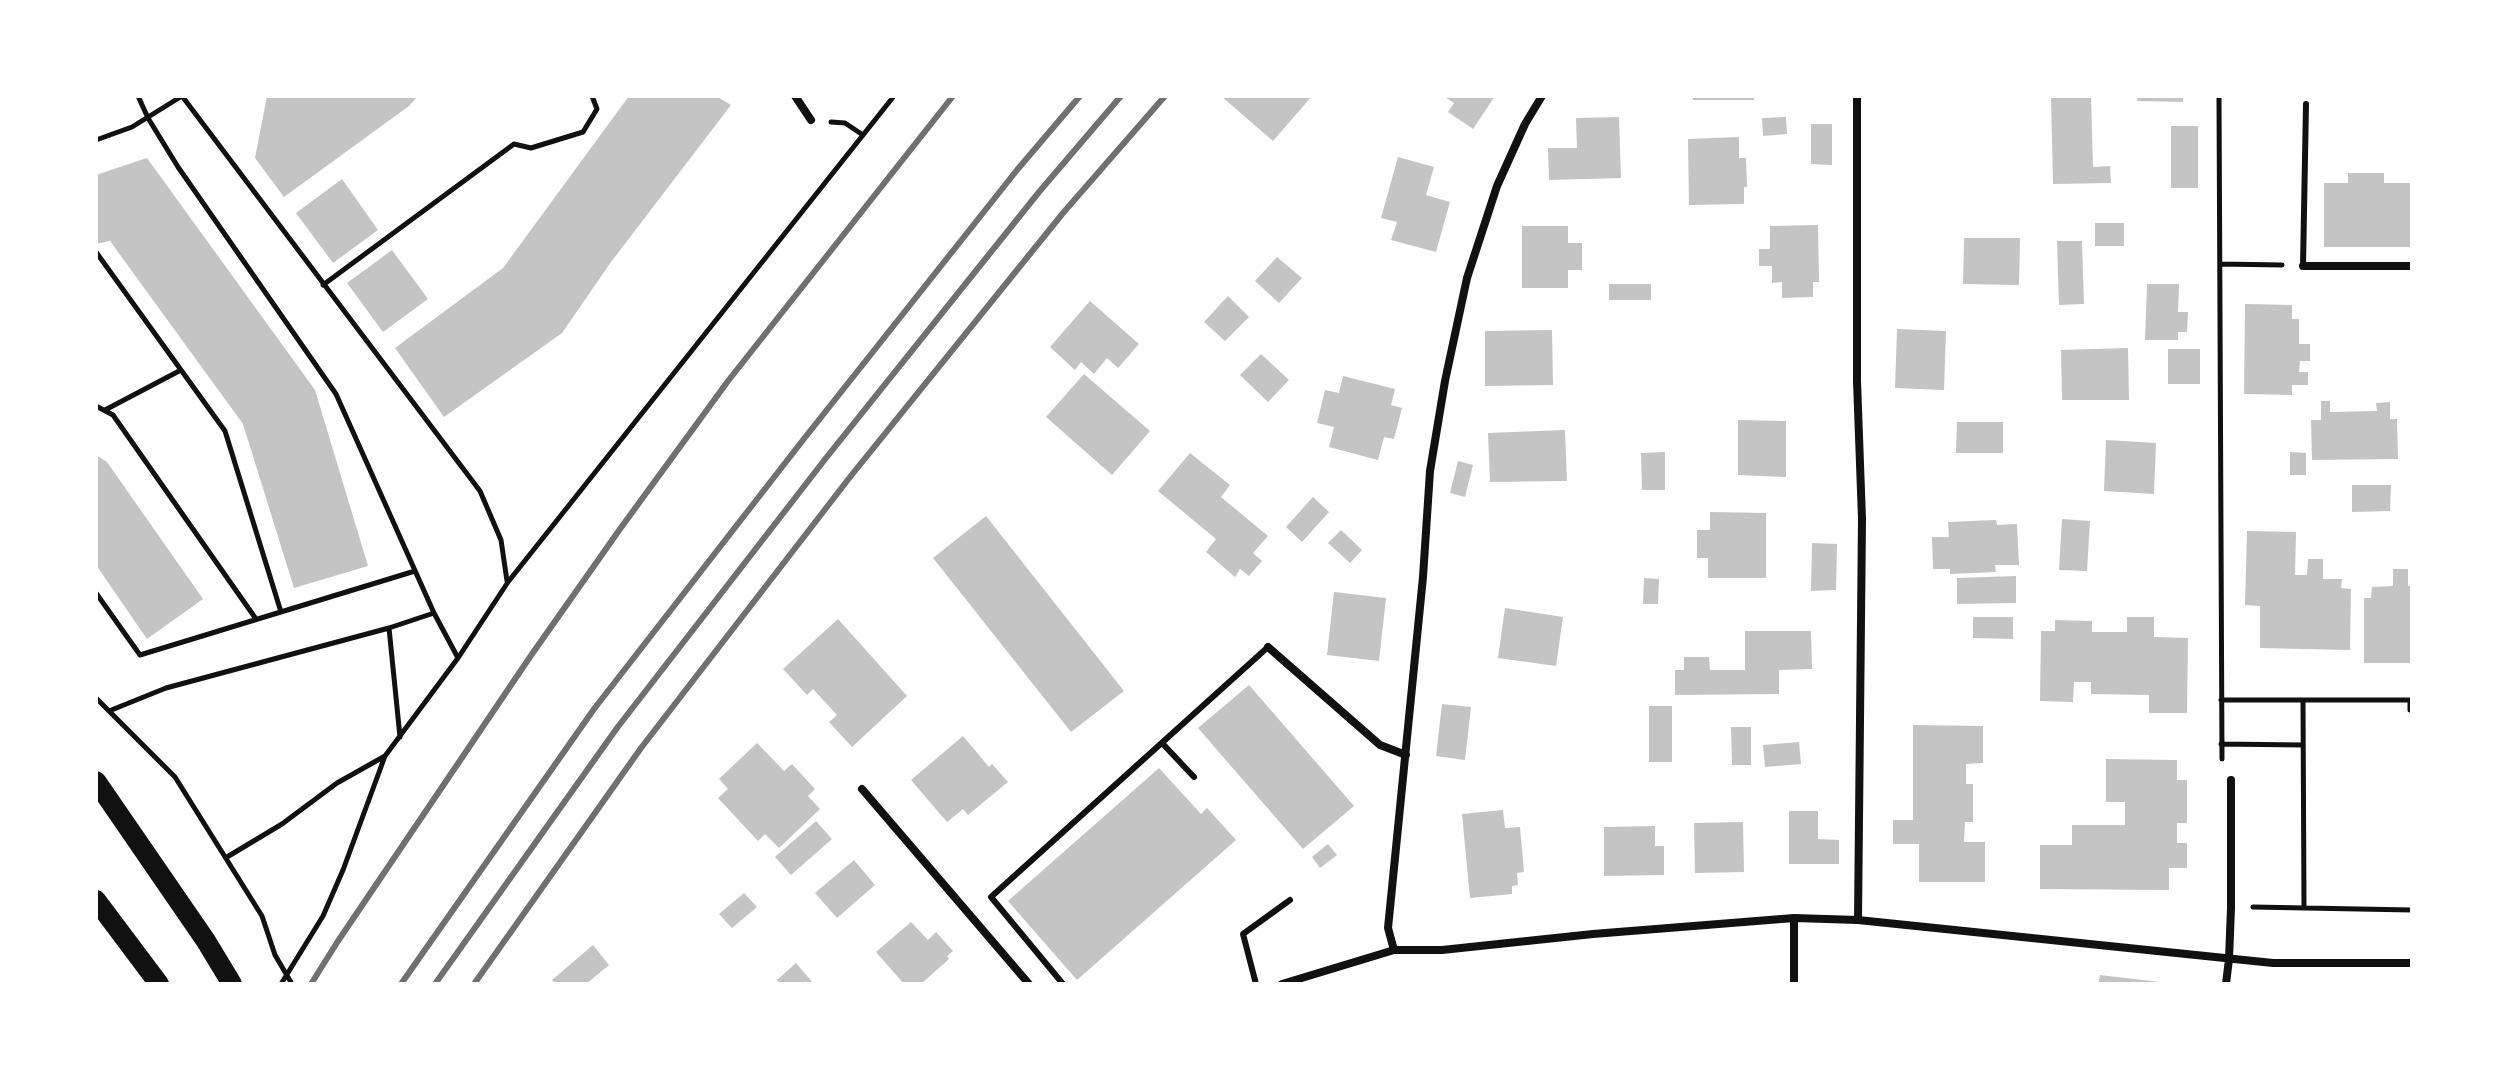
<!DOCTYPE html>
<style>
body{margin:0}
#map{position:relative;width:2508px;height:1080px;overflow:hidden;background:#fff;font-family:"Titillium Web",sans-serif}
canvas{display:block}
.frame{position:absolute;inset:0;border:98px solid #fff;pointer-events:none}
</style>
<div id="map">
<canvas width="2508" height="1080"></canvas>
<div class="frame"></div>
</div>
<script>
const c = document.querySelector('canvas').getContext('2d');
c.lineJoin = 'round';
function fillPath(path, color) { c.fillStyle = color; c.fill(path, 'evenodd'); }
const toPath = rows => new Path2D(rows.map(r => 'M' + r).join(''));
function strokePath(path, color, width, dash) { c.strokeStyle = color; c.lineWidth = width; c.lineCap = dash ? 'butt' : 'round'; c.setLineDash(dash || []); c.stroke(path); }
fillPath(toPath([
 [267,96,418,96,409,106,284,197,255,158],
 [629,96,716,96,731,105,611,262,562,333,444,417,395,348,503,268],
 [1221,96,1312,96,1273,141],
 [1443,96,1495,96,1473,129,1448,112,1454,103],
 [1693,96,1754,96,1754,100,1693,100],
 [2051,96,2091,96,2093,167,2110,166,2111,183,2053,184],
 [2138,96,2183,96,2183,102,2137,101],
 [1619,117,1621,178,1549,180,1548,148,1577,148,1576,118],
 [1786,117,1787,134,1763,136,1762,118],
 [1811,124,1832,124,1832,165,1811,164],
 [2171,126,2198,126,2198,188,2171,188],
 [1739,137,1739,158,1746,158,1747,187,1744,187,1744,204,1689,205,1688,139],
 [1398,157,1434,167,1426,195,1450,202,1436,252,1391,240,1397,222,1381,218],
 [147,158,315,390,368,566,294,588,243,424,110,241,96,244,96,175],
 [2348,173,2384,173,2384,183,2412,183,2412,247,2324,247,2324,183,2348,183],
 [342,179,378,230,333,263,296,213],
 [2095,223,2124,223,2124,246,2095,246],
 [1818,225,1819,282,1813,282,1813,297,1782,298,1782,282,1772,283,1772,266,1759,266,1759,249,1770,249,1770,226],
 [1522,226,1568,226,1568,243,1582,243,1582,270,1568,270,1568,288,1522,288],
 [1964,238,2020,238,2019,285,1963,284],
 [2057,241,2082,241,2084,304,2059,305],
 [392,250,428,299,383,332,347,283],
 [1277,257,1302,278,1279,303,1255,281],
 [1609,284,1651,284,1651,300,1609,300],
 [2147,284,2179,284,2178,312,2188,312,2187,332,2178,332,2178,340,2145,340],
 [1228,296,1249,317,1225,341,1204,322],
 [1090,301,1139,344,1118,368,1107,358,1094,374,1081,362,1075,370,1050,347],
 [2245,304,2292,305,2292,319,2299,319,2299,344,2310,344,2310,361,2300,361,2299,372,2308,372,2308,385,2292,385,2292,395,2244,394],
 [1897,329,1946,331,1944,390,1895,388],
 [1552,330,1553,385,1485,386,1485,331],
 [2128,348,2129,400,2062,400,2061,350],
 [2168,349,2200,349,2200,384,2168,384],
 [1261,354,1289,380,1268,402,1240,375],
 [1084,374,1150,431,1112,475,1046,417],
 [1343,376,1395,389,1391,405,1402,408,1394,439,1384,437,1378,460,1329,447,1334,427,1317,423,1325,390,1339,393],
 [2321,401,2330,401,2330,412,2377,411,2376,403,2390,402,2390,419,2397,419,2398,459,2312,460,2311,420,2321,420],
 [1738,420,1786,421,1786,477,1738,475],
 [1957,422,2003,422,2003,453,1956,453],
 [1565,430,1567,481,1490,482,1488,433],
 [2106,440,2156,443,2154,494,2104,491],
 [1665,452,1665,490,1642,490,1641,453],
 [2290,452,2306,453,2306,475,2290,475],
 [1190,453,1230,485,1221,497,1268,536,1253,553,1262,561,1249,576,1240,569,1235,577,1206,552,1216,539,1158,491],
 [96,455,107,462,203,599,147,639,96,565],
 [1458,461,1473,465,1465,497,1450,493],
 [2352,485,2391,485,2390,511,2352,512],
 [1313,497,1329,512,1302,542,1286,527],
 [1710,512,1766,513,1766,578,1708,578,1708,558,1697,558,1697,530,1710,530],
 [986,516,1124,691,1071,732,933,558],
 [2062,519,2090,521,2087,571,2059,570],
 [1996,520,1997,525,2017,524,2019,565,1995,565,1996,572,1950,574,1950,569,1933,569,1932,537,1949,537,1948,522],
 [1341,530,1362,550,1350,563,1328,543],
 [2247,531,2296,532,2295,575,2307,575,2308,559,2323,559,2323,579,2342,579,2341,588,2351,589,2350,650,2260,648,2260,606,2245,605],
 [1812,543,1837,544,1836,590,1811,591],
 [2393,569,2408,569,2408,586,2412,586,2412,663,2364,663,2364,598,2371,598,2372,587,2393,586],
 [2016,576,2016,603,1957,604,1957,578],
 [1644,578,1659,579,1658,604,1643,604],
 [1334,592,1386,598,1379,661,1327,655],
 [1505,608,1563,617,1556,666,1498,658],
 [1973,617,2013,617,2013,639,1973,638],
 [2127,617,2154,617,2154,637,2188,638,2187,713,2149,713,2149,695,2091,694,2091,682,2074,682,2073,702,2040,701,2041,631,2055,631,2055,620,2092,621,2092,632,2127,632],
 [838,619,907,696,852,747,829,722,837,715,813,689,807,695,783,669],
 [1745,631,1811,631,1812,669,1779,670,1779,694,1675,695,1675,670,1684,670,1684,657,1709,657,1710,670,1745,670],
 [1249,685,1354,806,1303,849,1198,728],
 [1442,704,1471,707,1465,760,1436,756],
 [1649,706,1672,706,1672,762,1649,762],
 [1913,725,1983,726,1983,763,1966,764,1966,784,1973,784,1973,822,1965,822,1964,842,1985,842,1985,882,1919,882,1919,844,1893,844,1893,820,1913,820],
 [1731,727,1751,727,1751,765,1732,765],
 [963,736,989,767,992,764,1008,782,968,815,963,809,947,822,911,780],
 [1799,742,1801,764,1765,767,1763,745],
 [757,743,784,771,792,764,815,789,808,796,820,809,779,848,765,834,758,841,718,798,728,789,719,779],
 [2106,759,2177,760,2177,780,2187,780,2187,823,2177,823,2177,843,2187,843,2187,868,2169,868,2169,890,2040,889,2040,845,2072,845,2072,825,2125,825,2125,802,2106,802],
 [1159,768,1201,814,1207,808,1236,840,1077,980,1008,901],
 [1503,810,1505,828,1520,827,1524,872,1517,873,1518,885,1512,886,1512,894,1470,898,1462,814],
 [1789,811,1818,811,1818,839,1839,840,1839,864,1789,864],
 [816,821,832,839,791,875,775,857],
 [1743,822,1744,872,1695,873,1694,823],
 [1655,826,1655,846,1664,846,1664,875,1604,876,1604,827],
 [1328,844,1337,855,1320,868,1312,857],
 [854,860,875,885,837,918,815,893],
 [744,893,757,907,732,928,719,914],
 [911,922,928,940,936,932,953,951,947,956,949,959,921,984,904,984,876,952],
 [593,945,609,965,586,984,556,984,552,980],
 [796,963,814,984,780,984,777,980],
 [2100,975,2160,982,2160,984,2098,984]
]), '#c4c4c4');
strokePath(toPath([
 [138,96,148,118,178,167,336,394,434,613,458,658],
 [2219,96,2222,759],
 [831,122,845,123,863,135],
 [96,140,132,127,182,96,480,491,501,540,507,581],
 [96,252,225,431,281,612],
 [2220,264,2282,265],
 [323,285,514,144,531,148,583,132,597,109,592,96],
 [96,406,113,415,256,619],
 [105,410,181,370],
 [96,593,140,655,415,571],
 [389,628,400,737],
 [96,698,175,777,262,916,275,955,292,984],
 [2221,700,2412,700],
 [2303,700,2304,908],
 [2410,710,2410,700],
 [109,711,166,688,389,628,434,613],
 [2221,744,2303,745],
 [227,857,282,824,337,783,385,756],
 [2253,907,2412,910],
 [281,984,323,916,343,870,385,756,458,658,508,582,894,96]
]), '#111', 5);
strokePath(toPath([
 [2303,266,2306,104],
 [1162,743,1194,777],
 [1063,984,991,897,1268,647],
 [1256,984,1243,934,1290,900]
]), '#111', 6);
strokePath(toPath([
 [795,96,811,120],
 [1857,96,1857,381,1862,519,1858,920],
 [2303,266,2412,266],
 [1268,647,1380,745,1406,755],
 [862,789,1029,984],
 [1794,918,1794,984],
 [1394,950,1388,928,1423,577,1430,471,1445,381,1467,278,1497,186,1525,124,1542,96],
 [1282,984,1394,950,1442,950,1593,934,1794,918,1858,920,2273,963,2412,963],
 [2226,984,2229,959,2231,908,2231,780]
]), '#111', 8);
strokePath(toPath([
 [96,781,206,941,232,984],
 [96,900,159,984]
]), '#111', 20);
strokePath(toPath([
 [311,984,338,941,532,654,620,529,728,381,953,96],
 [401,984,594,709,803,440,1017,170,1080,96],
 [435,984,617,728,826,458,1039,192,1121,96],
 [474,984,641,748,850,477,1063,213,1165,96]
]), '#707070', 6);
</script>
